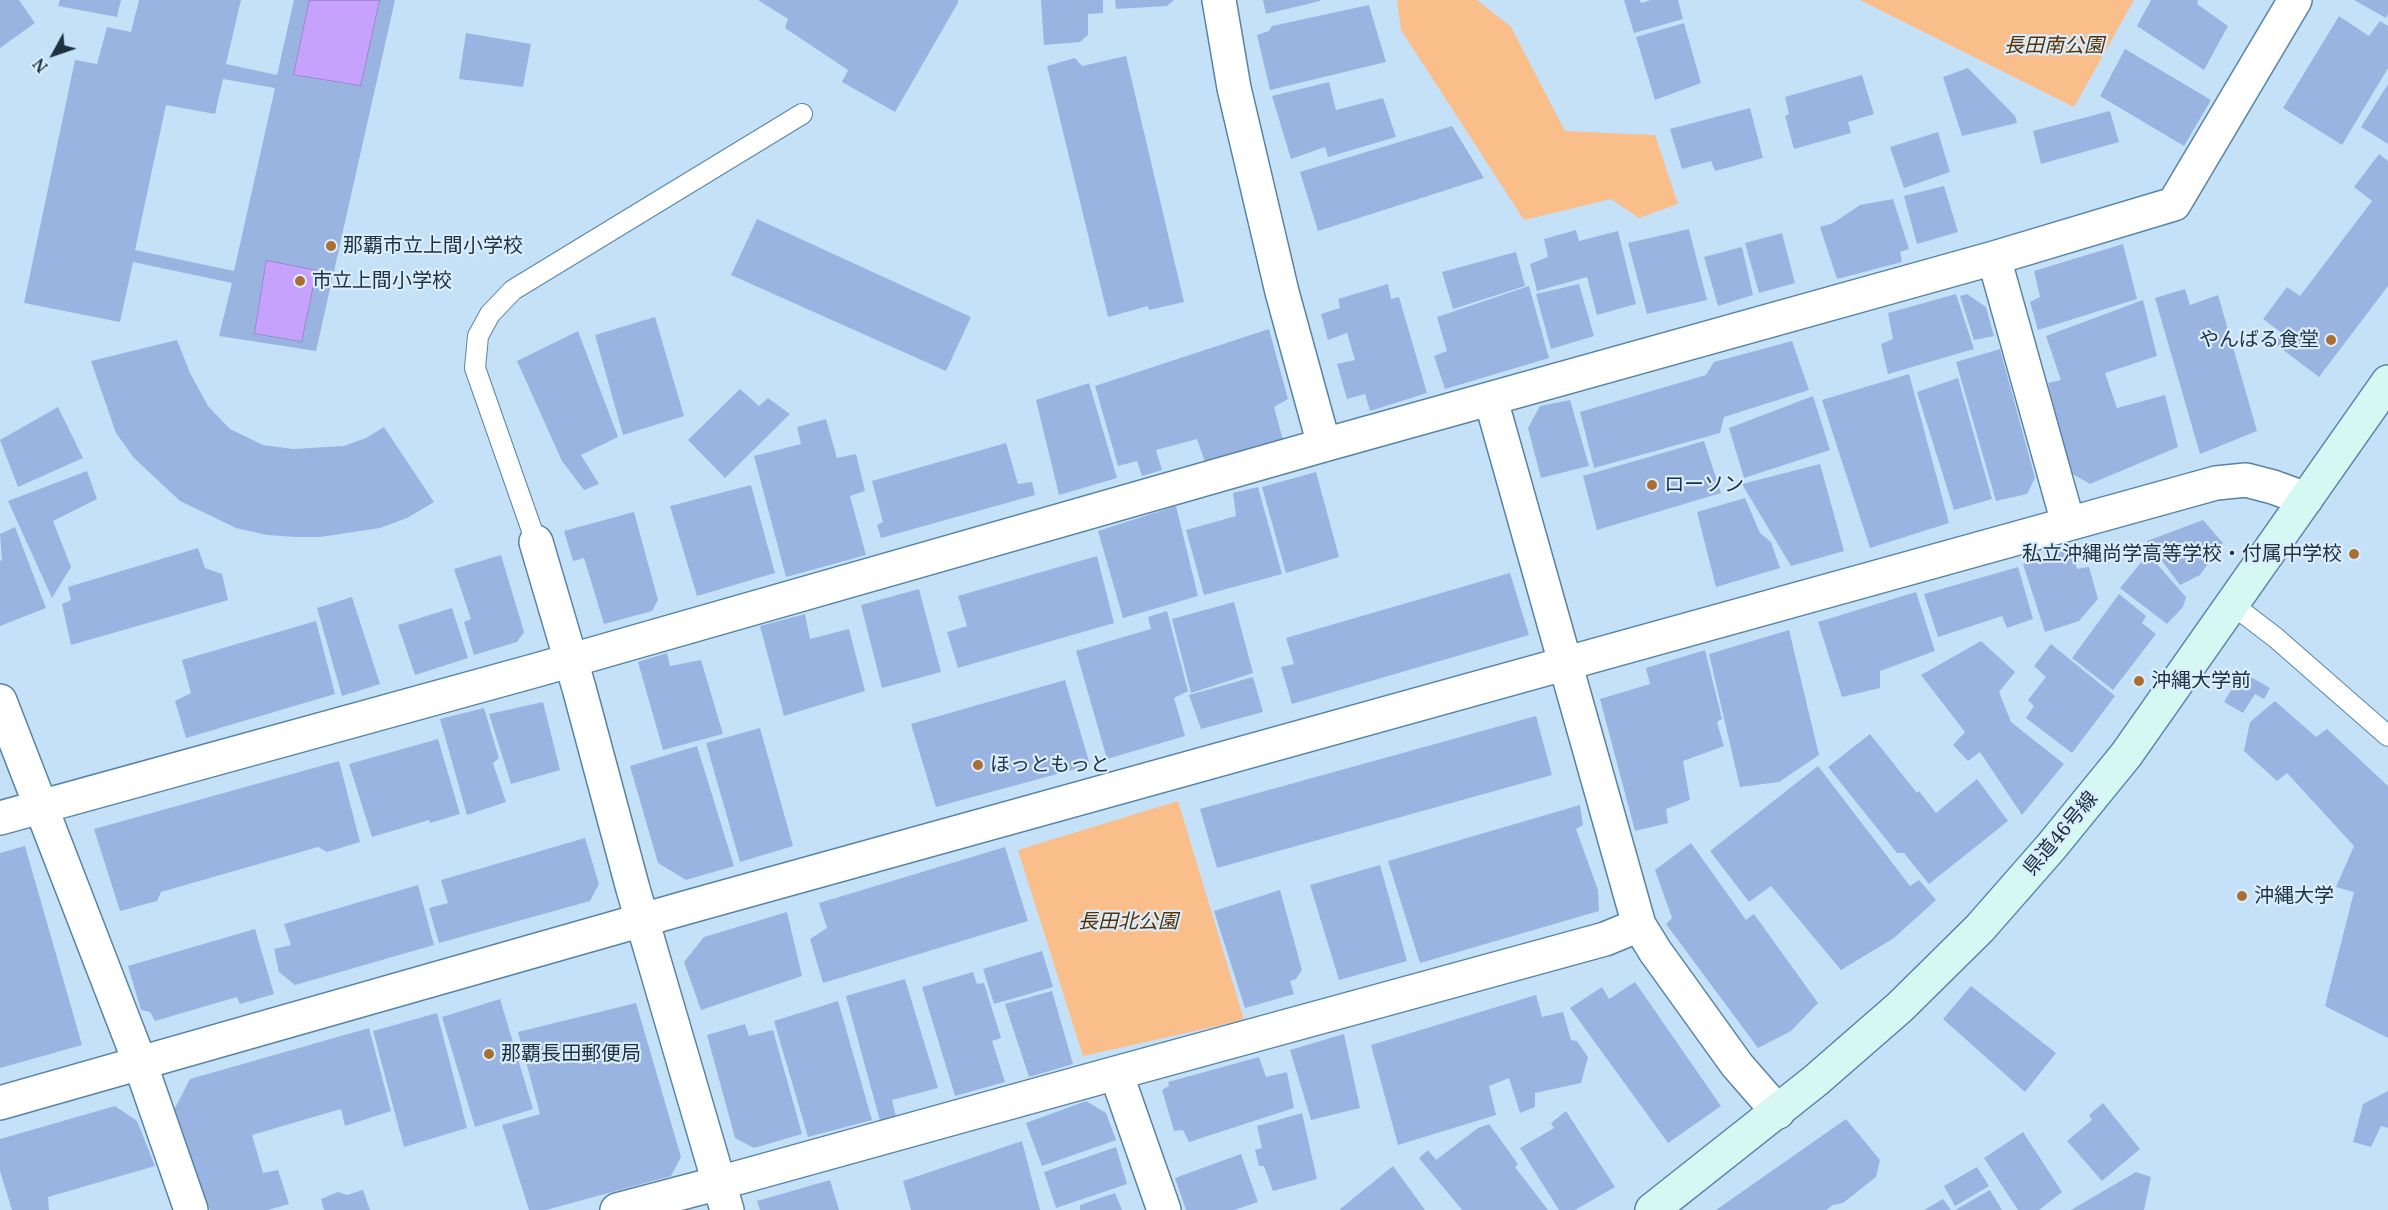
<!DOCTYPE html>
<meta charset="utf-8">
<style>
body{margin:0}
#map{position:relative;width:2388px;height:1210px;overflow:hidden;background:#c5e1f8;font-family:"Noto Serif",serif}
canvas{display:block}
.north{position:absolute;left:24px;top:24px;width:60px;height:60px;-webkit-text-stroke:4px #daedfc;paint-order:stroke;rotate:230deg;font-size:16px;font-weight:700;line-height:24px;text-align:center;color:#1e313f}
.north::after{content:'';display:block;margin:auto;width:21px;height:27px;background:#1e313f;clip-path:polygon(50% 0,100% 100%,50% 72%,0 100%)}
</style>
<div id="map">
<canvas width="2388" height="1210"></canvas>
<div class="north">N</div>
</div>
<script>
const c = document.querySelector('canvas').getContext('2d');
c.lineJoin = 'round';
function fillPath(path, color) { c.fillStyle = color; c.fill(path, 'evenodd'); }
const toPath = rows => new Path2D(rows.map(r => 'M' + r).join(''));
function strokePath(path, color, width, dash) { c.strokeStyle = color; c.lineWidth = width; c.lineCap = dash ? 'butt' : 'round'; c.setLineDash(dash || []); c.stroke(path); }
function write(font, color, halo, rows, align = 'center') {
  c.font = font + ' "Noto Serif","Noto Sans JP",serif'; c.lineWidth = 4.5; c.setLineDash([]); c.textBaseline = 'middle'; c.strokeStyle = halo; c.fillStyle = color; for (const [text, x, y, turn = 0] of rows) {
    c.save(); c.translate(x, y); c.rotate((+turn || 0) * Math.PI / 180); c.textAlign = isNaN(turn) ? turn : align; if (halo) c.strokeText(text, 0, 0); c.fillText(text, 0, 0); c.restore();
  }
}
fillPath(toPath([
 [1397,0,1477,0,1511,27,1565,131,1655,135,1678,204,1639,218,1611,199,1524,220,1401,30],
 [1860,0,2134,0,2074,107],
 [1178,801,1244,1020,1083,1056,1018,850]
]), '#fabe8a');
const water = toPath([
 [309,0,380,0,361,86,293,75,309,0],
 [266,260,317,270,302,342,254,334,266,260]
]);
fillPath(water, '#c7a2fd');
strokePath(water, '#9480c4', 1.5);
fillPath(toPath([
 [0,0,19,0,35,23,0,48],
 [60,0,121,0,117,17,58,6],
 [139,0,241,0,226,64,277,75,294,0,309,0,293,75,361,86,380,0,395,0,316,351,219,336,232,283,133,262,120,322,24,303,75,60,97,64,107,27,131,32],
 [223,79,275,88,234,271,135,250,166,105,215,114],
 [266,260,317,270,302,342,254,334],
 [758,0,957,0,959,1,895,112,842,82,848,70,785,28,788,19],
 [1041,0,1103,0,1103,13,1088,14,1088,35,1080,42,1044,45],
 [1115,0,1174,0,1167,6,1116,9],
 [1263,0,1320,0,1320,1,1266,14],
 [1624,0,1640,0,1641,3,1651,0,1678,0,1683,19,1634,33],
 [2151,0,2198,0,2197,4,2228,26,2204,70,2137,26],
 [2354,0,2388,0,2388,14,2386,18],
 [1369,5,1386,62,1270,90,1257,35,1269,31,1272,26],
 [2339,16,2369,36,2380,21,2388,26,2388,68,2342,145,2283,108],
 [1684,23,1701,83,1655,100,1636,37],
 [466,33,531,44,523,87,459,79],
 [2125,49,2211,100,2184,146,2100,96],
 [1126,56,1184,302,1149,310,1148,306,1108,317,1047,66,1075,58,1082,66],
 [1968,68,2015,116,2017,123,1962,136,1943,77],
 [1862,75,1874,114,1848,122,1851,133,1794,149,1785,116,1789,114,1785,97],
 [1329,82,1336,110,1383,98,1396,137,1328,157,1325,147,1291,159,1272,96],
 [2388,84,2388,144,2361,127],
 [1750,108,1763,158,1715,171,1711,161,1682,169,1670,129],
 [2110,111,2119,142,2041,164,2033,131],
 [1452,126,1484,178,1318,231,1300,172],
 [1938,132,1950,172,1904,188,1890,147],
 [2379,154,2388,161,2388,286,2319,377,2274,343,2282,333,2263,319,2287,287,2300,296,2372,201,2354,187],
 [1944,186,1958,232,1917,244,1904,196],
 [1893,199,1909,249,1900,252,1902,262,1837,279,1820,227,1833,223,1860,205],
 [757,219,971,317,946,371,731,275],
 [1689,229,1707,300,1647,314,1628,243],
 [1576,230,1579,241,1618,231,1636,304,1597,315,1587,277,1537,291,1530,264,1548,257,1544,239],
 [1782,233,1795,283,1759,293,1745,243],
 [2123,244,2137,299,2038,330,2030,302,2040,297,2034,271],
 [1742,247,1753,295,1718,306,1704,257],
 [1516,252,1525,286,1453,309,1442,272],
 [1388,284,1391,299,1399,297,1427,393,1370,411,1365,394,1347,399,1337,364,1355,360,1347,333,1328,340,1321,314,1340,308,1338,299],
 [1579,284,1594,336,1551,349,1536,294],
 [1529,286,1549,358,1445,389,1434,356,1447,351,1437,317],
 [2185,289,2190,305,2218,295,2257,431,2200,454,2155,298],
 [1956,294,1974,349,1888,374,1881,344,1893,339,1888,313],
 [1967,294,1986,307,1994,336,1974,340,1960,296],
 [2143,300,2157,356,2105,373,2117,408,2165,395,2178,447,2090,484,2069,472,2048,383,2061,380,2046,336],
 [655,317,684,416,623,435,595,335],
 [1269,329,1288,399,1274,407,1283,440,1205,462,1197,439,1156,450,1162,470,1142,476,1137,461,1118,466,1095,386],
 [578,331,618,437,581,455,599,484,584,490,562,461,517,361],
 [177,340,190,373,208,406,230,429,263,445,293,449,344,446,366,438,384,427,434,502,407,518,380,528,320,537,295,537,267,535,236,528,180,501,134,458,116,433,91,361],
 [1792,341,1809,390,1724,417,1720,433,1594,468,1580,412,1706,375,1714,362],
 [2000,349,2035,478,2027,494,1996,501,1956,362],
 [1909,374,1949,523,1870,548,1822,400],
 [1958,378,1992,499,1954,510,1917,392],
 [1089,383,1117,478,1059,495,1036,400],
 [740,389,759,406,768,398,790,414,725,478,688,440],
 [1813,396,1830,450,1744,478,1729,428],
 [1570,400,1589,466,1541,478,1528,428,1540,406],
 [58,407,83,458,18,487,0,440],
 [826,419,837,458,856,454,865,491,850,496,866,555,786,577,754,456,801,444,797,427],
 [1704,441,1721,493,1597,530,1583,476],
 [1006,443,1018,484,1032,482,1035,495,881,538,877,525,883,522,872,481],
 [1820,464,1844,551,1791,566,1742,484],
 [87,471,97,499,53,521,71,567,52,598,8,501],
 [1316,472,1339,557,1286,573,1262,487],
 [751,485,775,573,697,596,670,506],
 [1258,487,1282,574,1204,595,1186,530,1236,516,1233,493],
 [1745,498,1760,533,1771,542,1780,568,1716,587,1697,512],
 [1176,506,1198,596,1123,618,1098,531],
 [634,512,658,600,652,611,604,624,584,558,573,561,564,531],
 [2203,520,2223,543,2200,575,2180,585,2147,541],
 [15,527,46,608,0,626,0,561,2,560,0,534],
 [198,548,205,568,222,574,228,600,71,645,62,604,71,600,68,587],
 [2071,549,2077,569,2089,567,2098,599,2079,621,2045,632,2023,564],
 [2148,554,2186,597,2183,607,2167,624,2120,588],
 [501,555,524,632,517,642,474,655,464,622,471,619,454,569],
 [1097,556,1114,623,958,668,947,632,967,626,958,596],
 [2018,567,2033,619,2007,628,2002,616,1938,637,1924,594],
 [1510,573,1529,635,1292,704,1281,667,1294,664,1286,638],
 [919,589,941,672,882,688,861,605],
 [1916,592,1935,651,1880,671,1880,688,1842,697,1818,622],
 [2119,594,2146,616,2142,623,2156,634,2113,690,2072,658],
 [352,597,380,684,342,696,317,608],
 [1234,602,1253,673,1191,693,1172,619],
 [452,608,468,658,415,675,398,625],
 [1167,611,1188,691,1174,698,1185,736,1107,759,1076,651,1151,629,1148,617],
 [805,614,810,639,849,629,865,691,784,716,760,626],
 [316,621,335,694,186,738,175,701,191,693,182,660],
 [1789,630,1819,755,1779,782,1740,787,1709,654],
 [1981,641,2015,672,1999,692,2011,722,2064,764,2022,815,1980,752,1968,761,1953,745,1965,732,1921,675],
 [2051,644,2115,696,2072,753,2026,718,2034,706,2028,700,2046,677,2034,666],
 [1705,650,1722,719,1717,722,1724,746,1683,761,1690,800,1666,809,1668,823,1635,831,1600,699,1650,684,1646,668],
 [667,653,670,666,701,660,723,734,663,750,638,662],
 [2242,672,2270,688,2264,699,2255,694,2243,713,2224,702],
 [1253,677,1263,712,1201,729,1189,695],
 [1065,680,1090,765,936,807,911,724],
 [2275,701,2316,737,2327,729,2388,786,2388,1038,2325,1006,2354,892,2336,887,2354,846,2287,773,2277,781,2244,751,2250,722],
 [543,702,560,770,511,784,489,714],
 [484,708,499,758,493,763,506,802,467,815,440,719],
 [1536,716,1552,775,1217,868,1200,809],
 [760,728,793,846,740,862,706,743],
 [1870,734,1917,793,1919,791,1936,813,1977,779,2008,821,1929,884,1904,853,1897,853,1828,767],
 [438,739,460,814,430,823,429,820,372,837,349,764],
 [697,746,734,866,686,880,658,863,630,766],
 [339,761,360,842,327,852,318,847,161,892,157,901,120,911,94,829],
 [1818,766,1910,886,1919,880,1936,900,1894,938,1841,970,1771,886,1749,902,1710,851],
 [1580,805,1583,825,1576,829,1598,890,1599,911,1420,963,1388,861],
 [585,838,599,884,590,901,439,943,429,908,448,903,441,880],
 [1691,843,1746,920,1754,914,1818,1003,1791,1031,1758,1048,1666,924,1672,918,1655,870],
 [25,846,82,1045,0,1068,0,853],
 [1005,847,1028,921,823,983,810,939,827,928,819,903],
 [1380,865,1407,961,1339,980,1310,885],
 [418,885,434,945,295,985,279,972,274,949,291,945,284,924],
 [1280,890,1302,970,1296,979,1290,981,1294,994,1245,1008,1214,911],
 [787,912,802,976,701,1010,684,962,704,937],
 [255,929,274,994,240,1004,237,997,155,1021,150,1012,141,1010,128,966],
 [1042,951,1053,987,994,1004,983,969],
 [973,972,977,984,984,983,1001,1038,992,1041,1005,1082,955,1096,922,987],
 [905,979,938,1088,892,1100,896,1117,880,1121,846,996],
 [1635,982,1721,1106,1668,1143,1570,1008,1602,987,1609,999],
 [1971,986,2056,1053,2025,1092,1943,1019],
 [1052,991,1073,1064,1029,1077,1005,1004],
 [1536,995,1542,1017,1563,1012,1571,1040,1577,1041,1588,1057,1581,1083,1535,1093,1535,1107,1520,1113,1509,1078,1489,1086,1496,1115,1398,1145,1371,1045],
 [500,999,533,1109,475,1127,442,1017],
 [838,1001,872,1120,808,1137,774,1021],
 [636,1003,681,1157,671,1176,546,1210,529,1210,502,1125,540,1114,518,1032],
 [437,1013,467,1128,404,1147,373,1031],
 [745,1024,749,1036,773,1030,802,1134,754,1148,735,1138,707,1035],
 [369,1028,391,1111,345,1126,341,1109,252,1135,263,1173,278,1170,289,1204,268,1210,210,1210,174,1110,190,1079],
 [1344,1034,1360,1108,1311,1120,1290,1050],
 [1259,1057,1266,1077,1287,1072,1294,1108,1189,1142,1183,1130,1174,1131,1162,1090,1169,1086,1168,1082],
 [2388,1091,2388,1128,2381,1126,2371,1147,2353,1142,2363,1104],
 [1086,1101,1106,1113,1116,1140,1042,1166,1026,1123],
 [2103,1103,2140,1149,2102,1181,2067,1141,2092,1120,2089,1115],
 [115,1106,137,1121,155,1166,48,1197,49,1210,12,1210,0,1171,0,1139],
 [1566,1111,1615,1187,1575,1210,1559,1210,1520,1148,1554,1128,1551,1123],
 [1302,1113,1317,1179,1273,1191,1264,1166,1259,1166,1255,1150,1262,1148,1257,1126],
 [1846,1119,1880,1160,1876,1177,1843,1203,1833,1205,1826,1210,1716,1210],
 [1489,1124,1518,1164,1515,1167,1548,1210,1462,1210,1419,1158,1428,1150,1436,1160,1478,1128],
 [2023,1132,2062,1192,2039,1210,2018,1210,1984,1158],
 [1022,1141,1040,1210,911,1210,903,1181],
 [1116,1147,1127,1184,1056,1208,1044,1172],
 [1241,1154,1258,1202,1234,1210,1186,1210,1175,1178],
 [1393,1166,1425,1210,1339,1210],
 [1977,1167,1989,1186,1955,1206,1944,1186],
 [2136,1172,2151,1177,2144,1210,2071,1210],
 [830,1180,839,1210,760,1210,757,1201],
 [363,1190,370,1210,324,1210,321,1199,338,1192,347,1195],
 [1990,1190,2002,1210,1955,1210],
 [1115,1193,1122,1210,1080,1210,1080,1205],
 [1943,1199,1951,1210,1924,1210]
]), '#9ab4e1');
const lane = toPath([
 [536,542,475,368,478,336,490,314,513,290,802,114],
 [2233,605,2276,638,2388,736]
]);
const street = toPath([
 [1219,0,1234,88,1282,292,1324,445],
 [1994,258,2068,523],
 [1491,400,1639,925,1655,951,1737,1065,1778,1112],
 [536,542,579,688,633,889,719,1183,617,1210],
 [0,701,140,1063,191,1210],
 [0,818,537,670,1324,445,1994,258,2174,204,2295,0],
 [1116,1073,1605,939,1639,925],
 [0,1103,688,907,2216,483,2246,480,2273,487,2306,499],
 [727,1210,719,1183,1116,1073,1164,1210]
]);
const secondary = toPath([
 [1652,1210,1815,1081,1900,1007,1980,928,2051,847,2126,755,2388,382]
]);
strokePath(lane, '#5784a6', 22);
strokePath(street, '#5784a6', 36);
strokePath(secondary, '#5784a6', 36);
strokePath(lane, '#fff', 20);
strokePath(street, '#fff', 33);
strokePath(secondary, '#d6f8f3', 33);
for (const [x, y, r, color] of [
 [331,246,6,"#ab6e32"],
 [300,281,6,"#ab6e32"],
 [2331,340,6,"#ab6e32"],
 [1652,485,6,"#ab6e32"],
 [2354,554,6,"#ab6e32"],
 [2139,681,6,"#ab6e32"],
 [978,765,6,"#ab6e32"],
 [2242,896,6,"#ab6e32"],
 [489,1054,6,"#ab6e32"]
]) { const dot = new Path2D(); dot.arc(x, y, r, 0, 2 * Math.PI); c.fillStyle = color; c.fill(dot); strokePath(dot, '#daedfc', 2); }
write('italic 20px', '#583104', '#daedfc', [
 ["長田南公園",2054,46],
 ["長田北公園",1128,922]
]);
write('20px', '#1e313f', '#daedfc', [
 ["那覇市立上間小学校",343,246],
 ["市立上間小学校",312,281],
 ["やんばる食堂",2319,340,"right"],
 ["ローソン",1664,485],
 ["私立沖縄尚学高等学校・付属中学校",2342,554,"right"],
 ["沖縄大学前",2151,681],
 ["ほっともっと",990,765],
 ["沖縄大学",2254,896],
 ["那覇長田郵便局",501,1054]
], 'left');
write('20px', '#1e313f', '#daedfc', [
 ["県道46号線",2061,834,-50]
]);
</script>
